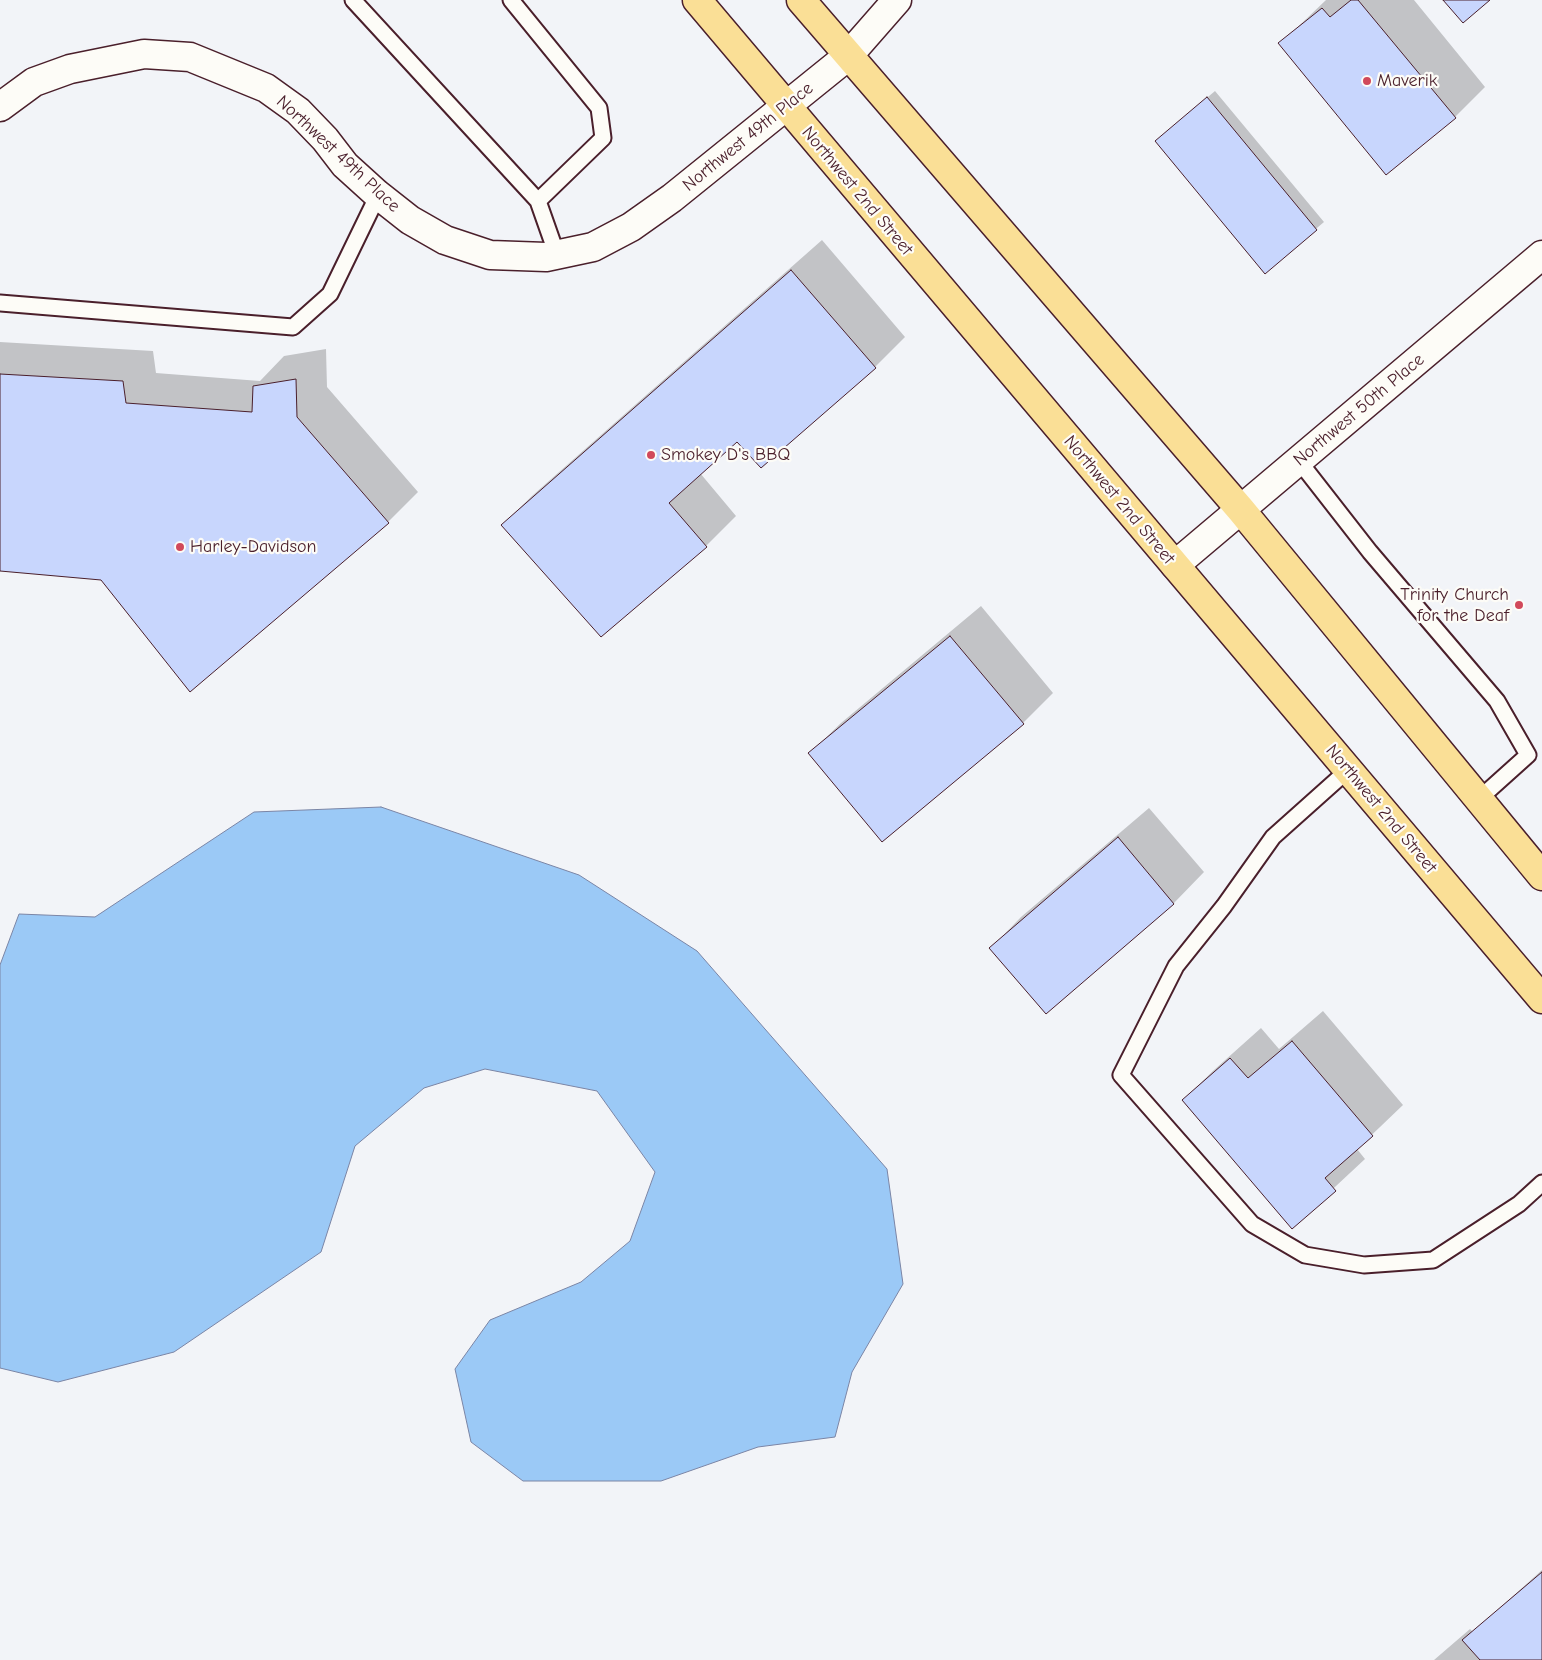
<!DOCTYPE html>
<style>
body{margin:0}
canvas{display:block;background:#f2f4f8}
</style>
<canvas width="1542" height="1660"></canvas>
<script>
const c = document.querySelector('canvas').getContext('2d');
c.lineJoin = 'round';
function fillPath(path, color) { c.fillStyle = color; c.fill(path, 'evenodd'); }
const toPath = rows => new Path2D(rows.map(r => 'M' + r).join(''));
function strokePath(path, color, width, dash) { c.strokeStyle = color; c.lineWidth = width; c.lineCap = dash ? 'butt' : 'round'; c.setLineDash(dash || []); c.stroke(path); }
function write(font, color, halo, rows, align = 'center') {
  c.font = font + ' "Comic Neue",sans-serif'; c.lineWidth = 4.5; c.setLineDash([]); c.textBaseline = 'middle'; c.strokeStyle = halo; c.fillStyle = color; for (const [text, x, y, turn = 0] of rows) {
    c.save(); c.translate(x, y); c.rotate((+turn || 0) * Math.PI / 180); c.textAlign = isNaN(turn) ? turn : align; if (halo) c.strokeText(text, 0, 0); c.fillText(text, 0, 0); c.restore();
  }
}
const water = toPath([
 [381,807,579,875,697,951,887,1169,903,1284,852,1372,835,1437,758,1447,661,1481,523,1481,471,1442,455,1369,490,1320,581,1282,630,1241,655,1172,597,1091,485,1069,424,1088,355,1146,321,1252,174,1352,58,1382,0,1368,0,965,19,914,95,917,254,812,381,807]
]);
fillPath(water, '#9bc9f6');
strokePath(water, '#7b85a5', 1);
fillPath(toPath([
 [1326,0,1414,0,1485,87,1455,117,1280,44],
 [1215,91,1324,222,1265,272,1156,141],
 [822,240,905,337,875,367,738,440,700,473,736,516,706,546,502,525,533,495],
 [0,342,153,351,156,373,260,381,284,356,326,349,327,387,418,492,388,522,102,579,0,570],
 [981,606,1053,693,1023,723,810,753,841,723],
 [1149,808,1204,872,1174,903,1046,1013,991,948,1021,917],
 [1323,1011,1403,1105,1357,1149,1365,1159,1292,1227,1183,1100,1214,1070,1261,1028,1279,1049],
 [1542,1570,1542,1660,1434,1660,1470,1629,1473,1632]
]), '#0003');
const building = toPath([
 [1351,0,1358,0,1456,118,1386,175,1278,43,1322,8,1330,17,1351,0],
 [1443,0,1490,0,1463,23,1443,0],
 [1207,97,1317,230,1265,274,1155,141,1207,97],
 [791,270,876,368,761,468,737,442,669,503,707,547,601,637,501,525,791,270],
 [0,374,123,381,126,403,252,412,253,386,296,379,297,417,389,523,190,692,101,580,0,571,0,374],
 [950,636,1024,724,882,842,808,753,950,636],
 [1118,837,1174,904,1046,1014,989,948,1118,837],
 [1292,1041,1373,1136,1325,1178,1336,1191,1292,1229,1182,1100,1230,1058,1248,1078,1292,1041],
 [1542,1572,1542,1660,1480,1660,1462,1640,1542,1572]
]);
fillPath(building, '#c8d6fd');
strokePath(building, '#4a1f2b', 1);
const service = toPath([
 [353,0,538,201,557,255],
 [511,0,599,108,603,138,538,201],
 [0,303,293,327,330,294,378,195],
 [1299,461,1370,552,1497,701,1528,755,1479,799],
 [1348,770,1273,837,1224,906,1176,966,1121,1075,1252,1224,1305,1255,1364,1265,1433,1260,1519,1204,1542,1183]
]);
const minor = toPath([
 [0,107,34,82,70,69,144,54,190,57,266,88,298,111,325,139,345,165,377,194,410,220,445,240,490,255,546,257,593,247,631,227,672,198,848,56,897,0],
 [1175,565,1542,255]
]);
const primary = toPath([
 [697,0,1542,999],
 [801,0,1241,510,1542,876]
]);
strokePath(service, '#4a1f2b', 19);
strokePath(minor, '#4a1f2b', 31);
strokePath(primary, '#4a1f2b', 31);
strokePath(service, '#fdfcf7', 15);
strokePath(minor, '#fdfcf7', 28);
strokePath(primary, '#fadf96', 28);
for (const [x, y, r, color] of [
 [1367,81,5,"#d1495b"],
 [651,455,5,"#d1495b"],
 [180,547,5,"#d1495b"],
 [1519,605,5,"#d1495b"]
]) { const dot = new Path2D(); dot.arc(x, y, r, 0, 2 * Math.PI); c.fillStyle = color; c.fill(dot); strokePath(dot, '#fdfcf7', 2); }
write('18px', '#4a1f2b', '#fdfcf7', [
 ["Maverik",1377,81],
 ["Smokey D's BBQ",661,455],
 ["Harley-Davidson",190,547],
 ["Trinity Church",1509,595,"right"],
 ["for the Deaf",1509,616,"right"]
], 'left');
write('18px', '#4a1f2b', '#fdfcf7', [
 ["Northwest 49th Place",748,137,-39],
 ["Northwest 49th Place",338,154,43],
 ["Northwest 2nd Street",857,191,50],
 ["Northwest 50th Place",1359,410,-40],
 ["Northwest 2nd Street",1119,500,50],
 ["Northwest 2nd Street",1381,809,50]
]);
</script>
